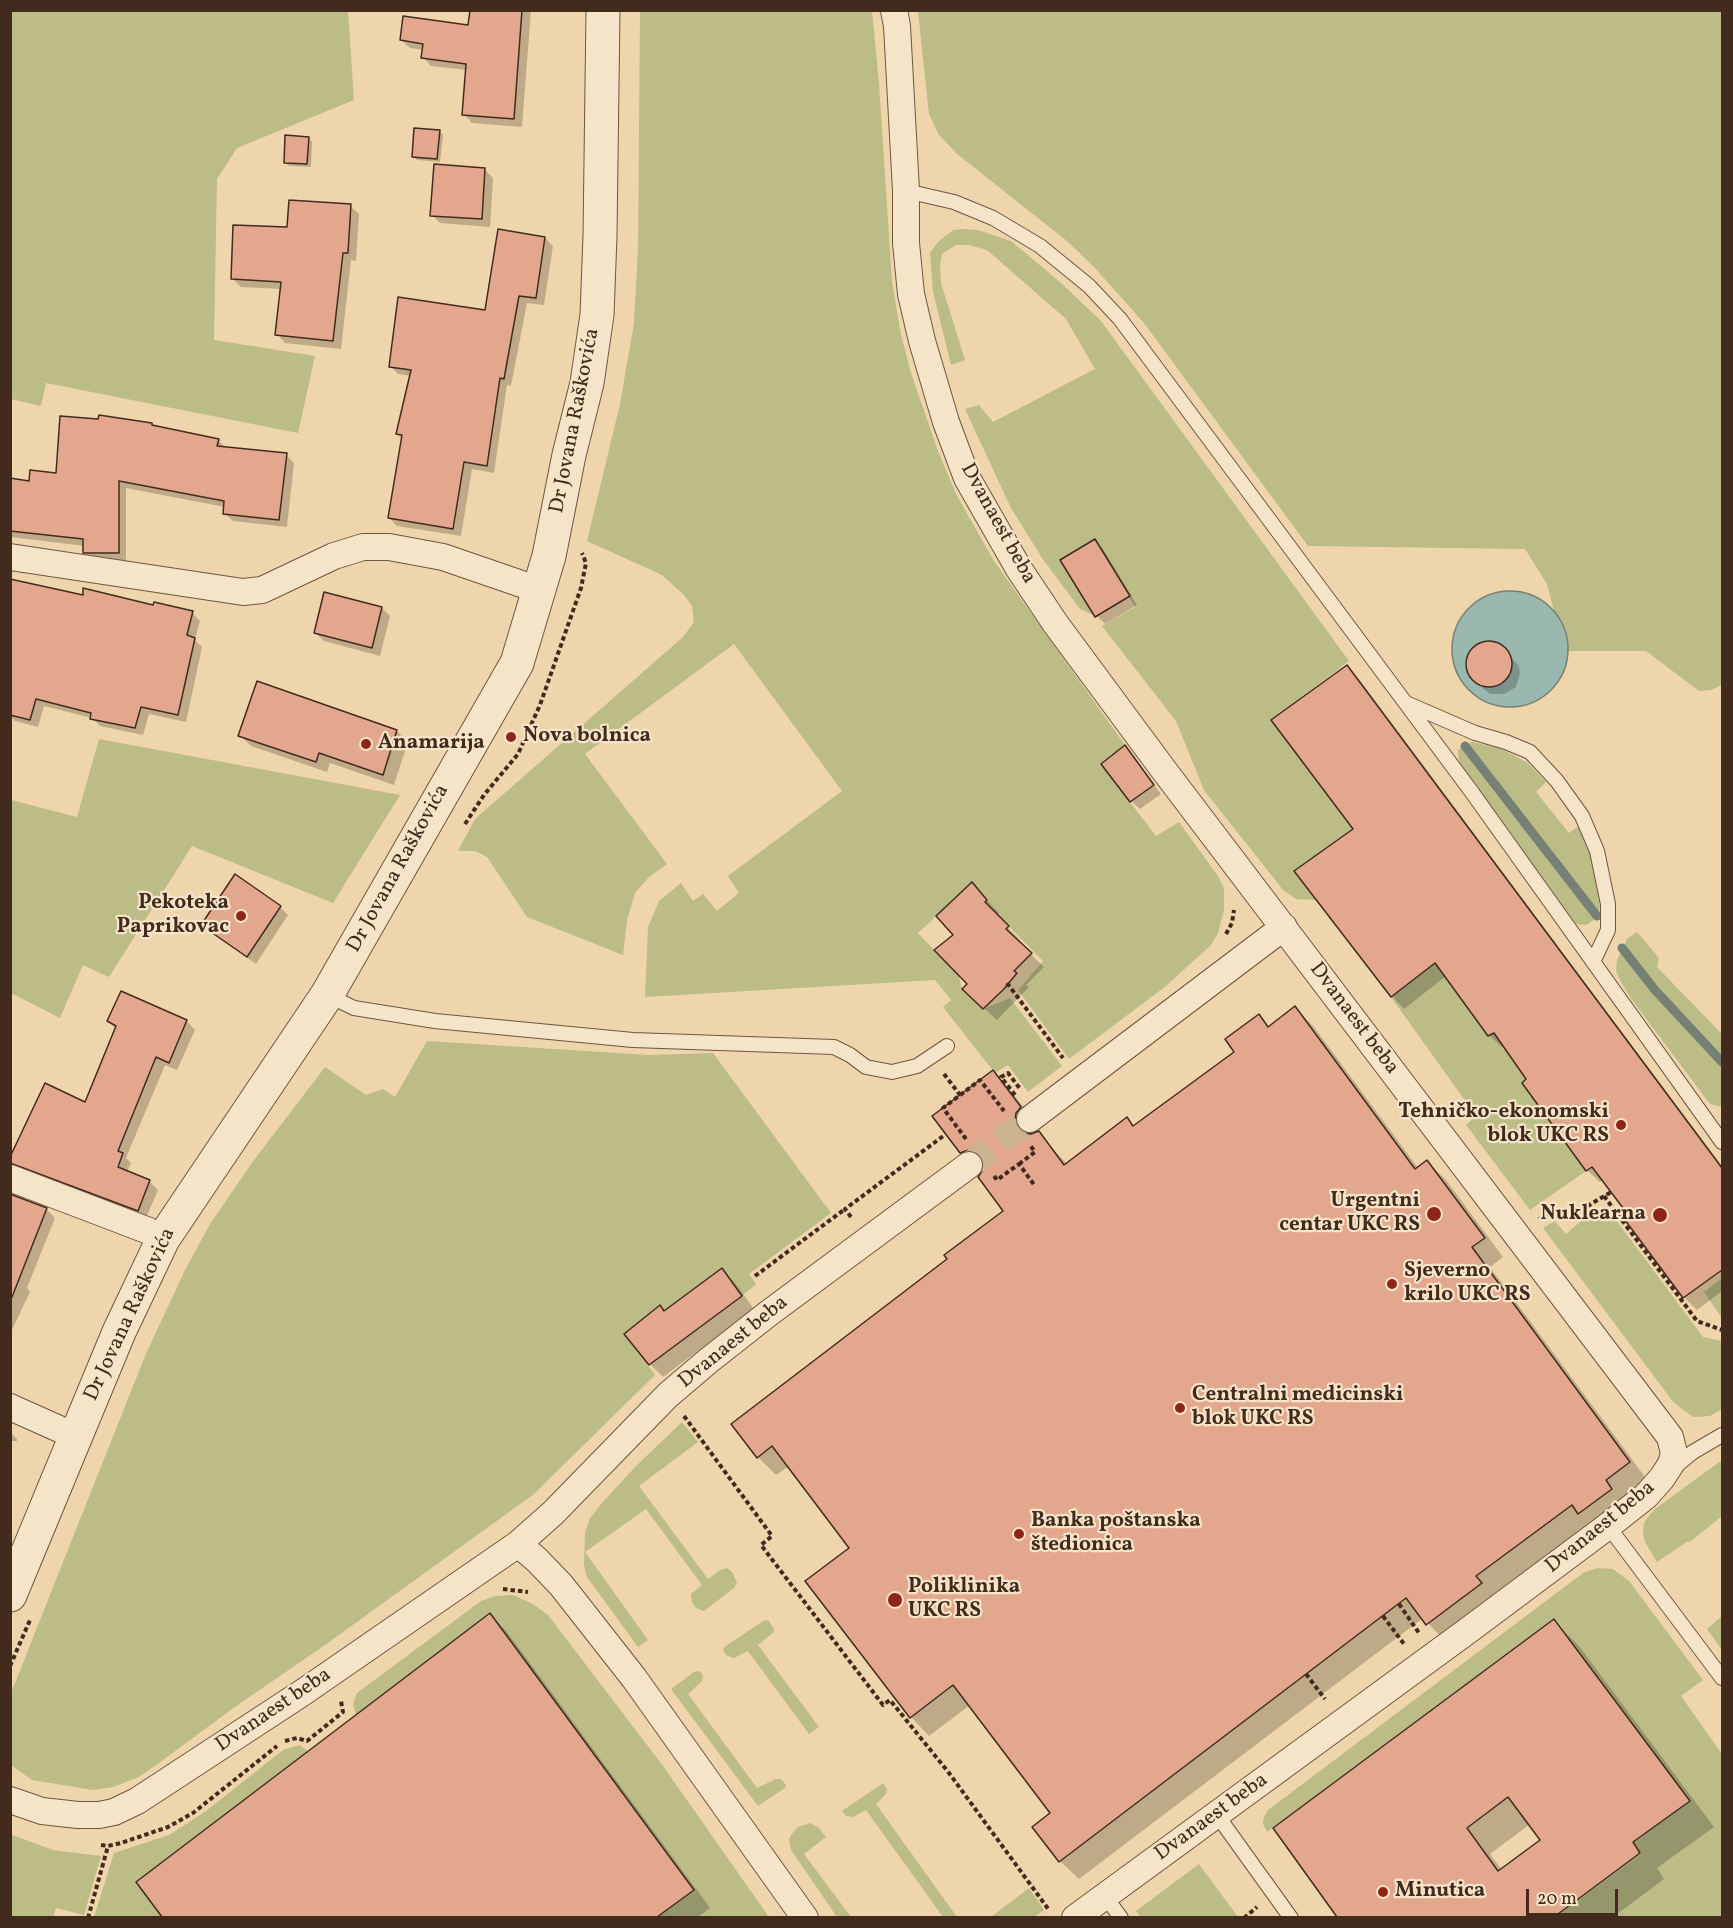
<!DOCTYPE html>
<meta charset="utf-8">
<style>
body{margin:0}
#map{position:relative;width:1733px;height:1928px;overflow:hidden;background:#efd5ab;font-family:Vollkorn,serif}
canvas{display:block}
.frame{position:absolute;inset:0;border:12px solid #422b1d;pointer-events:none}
.scale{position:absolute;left:1526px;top:1889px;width:92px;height:27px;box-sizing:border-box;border:3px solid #422b1d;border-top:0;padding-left:8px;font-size:18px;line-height:21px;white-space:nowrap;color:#422b1d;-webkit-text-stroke:4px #f5e4c8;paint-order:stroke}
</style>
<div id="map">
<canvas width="1733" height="1928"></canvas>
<div class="frame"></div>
<div class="scale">20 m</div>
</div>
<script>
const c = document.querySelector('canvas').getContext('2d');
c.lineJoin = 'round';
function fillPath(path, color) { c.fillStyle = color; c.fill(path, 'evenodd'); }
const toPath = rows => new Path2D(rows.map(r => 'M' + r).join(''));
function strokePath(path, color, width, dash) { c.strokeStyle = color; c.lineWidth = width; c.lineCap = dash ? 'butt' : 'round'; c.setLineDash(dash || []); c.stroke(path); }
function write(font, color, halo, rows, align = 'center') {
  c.font = font + ' Vollkorn,serif'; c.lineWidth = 4.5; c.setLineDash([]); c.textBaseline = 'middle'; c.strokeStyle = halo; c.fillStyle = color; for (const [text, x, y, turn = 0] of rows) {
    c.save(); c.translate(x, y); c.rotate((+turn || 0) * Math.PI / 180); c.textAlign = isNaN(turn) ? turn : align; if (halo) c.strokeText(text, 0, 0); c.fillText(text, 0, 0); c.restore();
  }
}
fillPath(toPath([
 [11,10,348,11,354,100,237,148,217,179,214,340,315,356,298,433,46,383,41,406,11,399],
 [640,11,872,11,879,83,892,282,901,335,911,373,938,451,957,496,994,561,1125,745,1101,764,1156,836,1179,822,1218,876,1224,888,1224,910,1218,933,1211,945,1166,986,1069,1059,1018,990,1043,961,985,902,987,899,972,883,918,933,959,976,962,989,983,1009,1010,998,1062,1066,1028,1092,1008,1065,995,1073,943,1007,951,1000,935,980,645,997,648,927,659,901,681,883,693,901,703,894,717,911,739,893,728,876,842,791,734,644,585,754,667,864,648,878,635,893,627,920,623,955,527,917,487,857,475,851,458,851,475,819,683,637,694,622,692,606,684,595,662,575,587,541,620,404,634,323,638,249],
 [918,11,1722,11,1722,685,1711,690,1699,691,1646,651,1567,651,1566,637,1559,619,1554,611,1547,584,1525,549,1308,546,1144,323,1094,267,1067,241,957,154,939,135,929,114],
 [964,229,978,230,1011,241,1060,282,1101,321,1349,661,1271,720,1353,829,1295,871,1316,900,1296,899,1283,890,1272,876,1204,790,1176,721,1102,626,1135,607,1095,540,1061,560,1094,615,1080,609,1042,558,1011,508,965,409,979,405,993,422,1095,369,1066,319,987,250,969,245,956,245,942,254,940,266,941,283,965,360,951,365,933,292,930,253,938,242,953,230],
 [99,739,400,795,333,903,192,846,109,977,83,965,60,1018,11,993,11,800,77,817],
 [1472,742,1500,748,1528,763,1546,782,1536,792,1569,833,1581,824,1597,878,1600,907,1598,916,1587,925,1576,924,1459,763,1458,750],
 [1637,932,1659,958,1657,967,1722,1034,1722,1107,1710,1104,1632,1000,1621,982,1616,971,1617,960,1627,939],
 [1435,963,1494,1033,1526,1079,1522,1083,1586,1171,1530,1210,1466,1125,1476,1116,1391,997],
 [427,1041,649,1055,713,1053,831,1213,749,1274,756,1284,742,1296,722,1268,664,1311,659,1305,625,1334,655,1375,534,1494,325,1645,232,1709,159,1763,139,1777,113,1787,93,1790,32,1780,11,1765,11,1693,145,1356,185,1270,210,1224,254,1160,325,1067,366,1095,383,1089,395,1097],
 [1588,1215,1616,1220,1703,1337,1722,1341,1722,1409,1710,1416,1693,1417,1674,1403,1543,1228,1555,1221,1566,1234],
 [1722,1278,1722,1318,1704,1292],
 [682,1422,698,1442,639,1486,708,1579,720,1570,727,1568,732,1572,737,1582,734,1588,704,1611,696,1608,692,1602,691,1594,702,1585,646,1509,585,1552,648,1640,638,1647,587,1577,584,1566,585,1533,590,1518,602,1503,636,1466],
 [1722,1460,1722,1516,1690,1542,1688,1541,1657,1562,1645,1542,1643,1532,1644,1523,1648,1517,1655,1509],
 [1597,1568,1613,1569,1629,1581,1703,1680,1681,1696,1722,1754,1722,1917,1558,1918,1557,1916,1641,1854,1633,1843,1690,1801,1555,1618,1267,1832,1263,1824,1264,1817,1268,1810,1583,1573],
 [513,1595,533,1604,548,1615,663,1766,769,1917,657,1917,694,1890,490,1614,356,1715,353,1704,357,1693,481,1601,495,1596],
 [1722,1616,1722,1650,1707,1629],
 [768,1620,774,1629,773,1633,758,1645,819,1727,809,1734,748,1651,734,1658,726,1655,724,1652,723,1648,763,1621],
 [699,1671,701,1672,703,1677,702,1681,688,1694,757,1788,776,1779,781,1779,786,1785,785,1788,758,1806,671,1689,694,1672],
 [300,1745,308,1751,136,1882,162,1917,94,1917,114,1853,169,1835,206,1811,283,1750],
 [883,1783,887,1789,886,1794,876,1804,957,1917,943,1917,866,1810,853,1817,846,1816,842,1811],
 [810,1823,818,1827,826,1837,804,1854,851,1917,837,1917,791,1850,789,1839,791,1835,798,1827],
 [10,1834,53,1850,101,1856,84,1915,56,1908,53,1917,11,1917],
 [1199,1864,1238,1917,1141,1917,1136,1911],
 [1029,1888,1044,1910,1034,1917,991,1917]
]), '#bcbc87');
const water = toPath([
 '1452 649a58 58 0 1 1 116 0a58 58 0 1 1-116 0Z'
]);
fillPath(water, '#9ab8af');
strokePath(water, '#778075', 1.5);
fillPath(toPath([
 [471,10,531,10,522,127,472,123,464,114,467,70,431,66,423,57,424,50,410,48,401,40,469,27],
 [439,131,443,135,440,162,417,160,413,156],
 [308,138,312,142,311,167,289,166,285,162],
 [484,169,493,178,490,227,440,223,432,215],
 [350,206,359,214,356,261,351,260,341,349,285,343,277,334,282,289,241,287,233,279,289,229],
 [545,238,553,246,544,305,527,303,511,386,507,385,494,473,472,469,461,536,397,526,389,518,402,439,397,434,411,376,398,374,390,366,487,311],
 [151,424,154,427,218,440,226,448,286,455,294,463,287,527,233,521,224,513,225,507,126,488,126,560,93,560,85,552,85,546,10,537,10,479,30,482,57,474],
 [1094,541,1103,549,1137,605,1105,624,1097,616],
 [85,597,192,613,200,621,195,640,202,647,186,722,149,714,143,735,100,726,92,718,44,706,38,727,15,721,10,716,10,699],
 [382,608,390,616,380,656,324,641,315,633],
 [1487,642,1501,646,1519,666,1520,673,1516,687,1504,694,1490,694,1484,689,1475,680,1468,668,1470,654,1474,648],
 [1347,667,1359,679,1722,1166,1722,1291,1697,1310,1684,1297,1624,1216,1628,1213,1603,1179,1600,1182,1587,1170,1504,1046,1502,1047,1489,1035,1446,976,1404,1009,1392,996,1297,871,1355,829],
 [397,731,408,742,394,785,330,763,327,772,251,746,240,735],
 [1125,747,1161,794,1140,809,1131,801],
 [984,897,999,913,996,916,1020,940,1018,942,1044,967,1026,985,1029,987,997,1020,977,1002,969,984,955,935],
 [280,907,288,915,256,964,211,933,203,925],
 [121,993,187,1021,195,1030,177,1070,165,1065,126,1158,131,1163,127,1172,150,1182,158,1190,146,1218,18,1171,10,1164,10,1161,86,1104,116,1029,109,1021],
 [1295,1008,1314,1027,1418,1168,1427,1162,1446,1180,1503,1257,1490,1267,1648,1481,1598,1532,1590,1523,1493,1595,1499,1603,1446,1642,1423,1618,1079,1879,1060,1861,1052,1813,970,1705,929,1736,911,1717,851,1548,789,1466,776,1475,758,1457,949,1260,1005,1211,987,1169,980,1171,961,1152,993,1072,1011,1091,1039,1127,1032,1135,1038,1133,1067,1164,1126,1119,1134,1127,1236,1052,1259,1016,1269,1027],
 [10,1195,47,1210,55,1218,27,1288,30,1292,10,1334],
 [722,1270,735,1283,754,1309,663,1377,650,1364,665,1313],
 [10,1432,17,1439,17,1441,10,1441],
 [490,1615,507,1632,710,1908,697,1918,164,1918,138,1882],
 [1554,1621,1579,1646,1714,1827,1657,1868,1664,1879,1612,1918,1339,1918,1275,1828],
 [1530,1824,1542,1840,1502,1870,1490,1854]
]), '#0003');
strokePath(toPath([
 [1465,746,1597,916],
 [1622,948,1655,990,1722,1062]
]), '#778075', 9);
const building = toPath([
 [470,10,522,10,514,119,462,115,466,64,421,58,423,44,400,40,403,16,468,25,470,10],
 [414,128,440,130,437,159,412,157,414,128],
 [285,135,309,137,307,164,284,163,285,135],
 [434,164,485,168,482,219,430,216,434,164],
 [289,200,351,204,348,253,343,253,333,341,275,335,281,282,231,279,233,225,287,227,289,200],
 [498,229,545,237,536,298,519,296,504,379,500,378,487,466,464,462,453,529,388,518,402,435,396,434,411,370,389,367,398,297,485,310,498,229],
 [99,415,152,423,152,425,219,439,217,446,287,453,279,520,223,514,224,501,119,481,119,553,83,553,83,539,10,531,10,478,29,481,30,470,56,473,60,416,98,419,99,415],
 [1095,539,1130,596,1095,617,1060,560,1095,539],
 [10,579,83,595,83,588,153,605,154,602,193,611,187,635,195,638,178,715,141,707,135,728,90,719,91,713,36,699,30,720,10,715,10,579],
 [324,592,382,607,372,648,314,633,324,592],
 '1466 664a23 23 0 1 1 46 0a23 23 0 1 1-46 0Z',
 [1347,665,1722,1168,1722,1270,1683,1298,1622,1216,1626,1212,1592,1167,1586,1171,1522,1083,1526,1079,1494,1033,1488,1036,1435,963,1391,997,1294,871,1353,829,1271,720,1347,665],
 [257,681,397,730,383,775,319,753,316,762,238,736,257,681],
 [1125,745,1154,785,1130,802,1101,764,1125,745],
 [235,874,281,906,247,957,201,925,235,874],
 [972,882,987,900,985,902,1009,926,1006,929,1032,953,1014,971,1017,973,1004,989,983,1009,962,989,967,984,934,950,953,935,936,916,972,882],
 [121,991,187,1020,169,1063,156,1057,118,1151,123,1153,118,1167,150,1180,138,1211,10,1163,10,1157,45,1083,85,1102,116,1026,107,1021,121,991],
 [1295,1006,1415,1169,1427,1160,1485,1238,1472,1247,1630,1462,1606,1480,1612,1489,1578,1514,1572,1505,1476,1576,1482,1583,1426,1625,1406,1598,1059,1862,1032,1827,1050,1813,953,1685,910,1718,805,1581,849,1548,772,1446,757,1458,731,1424,947,1259,944,1255,1003,1211,978,1177,982,1171,984,1164,981,1156,974,1151,968,1150,960,1153,932,1116,993,1070,1021,1107,1016,1113,1015,1120,1018,1128,1025,1133,1031,1134,1039,1131,1064,1165,1127,1117,1133,1126,1234,1052,1225,1039,1259,1014,1268,1027,1295,1006],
 [10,1194,47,1208,12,1297,10,1297,10,1194],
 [722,1268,742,1296,649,1365,624,1334,660,1305,664,1311,722,1268],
 [490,1613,694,1890,657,1917,162,1917,136,1882,490,1613],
 [1554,1619,1690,1801,1633,1842,1640,1853,1554,1917,1337,1917,1273,1828,1554,1619],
 [1508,1797,1540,1840,1498,1871,1467,1828,1508,1797]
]);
fillPath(building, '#e2a78d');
strokePath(building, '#422b1d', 1.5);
strokePath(toPath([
 [969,1165,1030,1119]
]), '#ccb38f', 26, [26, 13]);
const service = toPath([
 [906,191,954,202,993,218,1040,246,1089,286,1120,319,1471,791,1722,1142],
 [1406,703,1475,733,1506,742,1530,752,1557,781,1582,816,1597,851,1608,904,1608,930,1593,962],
 [327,995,354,1008,435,1021,633,1040,834,1047,850,1055,866,1067,892,1072,917,1066,947,1046],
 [1672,1469,1693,1452,1722,1435],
 [1608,1526,1722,1678],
 [1217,1815,1291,1918],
 [1105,1896,1121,1918]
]);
const minor = toPath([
 [894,10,897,26,906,191,906,243,911,294,922,341,946,422,967,478,1019,569,1055,623,1163,769,1670,1437,1674,1453,1671,1464,1662,1478,1646,1496,1608,1526,1466,1632,1075,1918],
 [10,557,243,592,262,590,334,556,363,547,389,547,443,557,539,590],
 [1030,1119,1284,927],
 [10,1178,149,1231,163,1239],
 [10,1407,75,1436],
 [518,1544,553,1513,668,1395,708,1361,769,1313,969,1165],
 [10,1800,42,1811,78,1815,99,1815,114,1812,137,1801,302,1693,518,1544,537,1560,561,1585,634,1678,805,1918]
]);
const tertiary = toPath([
 [10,1595,119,1332,163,1239,327,995,517,663,549,556,569,455,587,383,597,315,600,236,603,10]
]);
strokePath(service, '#6d5640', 16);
strokePath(minor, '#6d5640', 28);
strokePath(tertiary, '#6d5640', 35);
strokePath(toPath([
 [465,824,484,795,518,754,540,705,581,588,586,563,582,553],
 [1226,934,1232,923,1234,910],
 [1007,983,1063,1058],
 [944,1074,960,1095],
 [1015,1095,1001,1077,1008,1073,1021,1090],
 [966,1139,943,1108,980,1080,1004,1111],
 [1019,1164,1035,1152,1030,1145],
 [994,1176,997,1180,1019,1164,1035,1186],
 [1604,1196,1697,1321,1722,1330],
 [851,1217,845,1209,946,1134],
 [1539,1219,1557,1210,1576,1213,1611,1192],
 [755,1276,845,1209],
 [684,1416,772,1536,761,1545,883,1705,890,1700,949,1773,1049,1910],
 [503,1589,528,1592],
 [1399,1604,1419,1633],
 [1383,1616,1404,1644],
 [10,1666,30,1620],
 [1306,1674,1325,1699],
 [285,1741,297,1738,307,1741,343,1712,341,1701],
 [101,1845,108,1846,121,1843,168,1827,193,1813,277,1746],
 [88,1918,108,1846],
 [1244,1918,1257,1907]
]), '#422b1d', 4, [4.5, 3]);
strokePath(service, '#f5e4c8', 14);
strokePath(minor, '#f5e4c8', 26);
strokePath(tertiary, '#f5e4c8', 33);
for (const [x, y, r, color] of [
 [511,737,6,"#8f2418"],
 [366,744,6,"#8f2418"],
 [241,916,6,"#8f2418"],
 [1621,1125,6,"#8f2418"],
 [1434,1214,8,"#8f2418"],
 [1660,1215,8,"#8f2418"],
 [1392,1284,6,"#8f2418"],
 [1180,1408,6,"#8f2418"],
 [1019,1534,6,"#8f2418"],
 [895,1600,8,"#8f2418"],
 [1383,1892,6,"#8f2418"]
]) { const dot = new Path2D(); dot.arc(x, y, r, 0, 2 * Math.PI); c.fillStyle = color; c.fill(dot); strokePath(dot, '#f5e4c8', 2); }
write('21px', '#422b1d', '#f5e4c8', [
 ["Dr Jovana Raškovića",576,421,-79],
 ["Dvanaest beba",997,524,61],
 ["Dr Jovana Raškovića",399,869,-61],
 ["Dvanaest beba",1353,1019,53],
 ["Dr Jovana Raškovića",131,1315,-65],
 ["Dvanaest beba",734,1343,-39],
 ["Dvanaest beba",1601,1528,-39],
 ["Dvanaest beba",274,1711,-34],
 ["Dvanaest beba",1212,1818,-36]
]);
write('bold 21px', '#422b1d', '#f5e4c8', [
 ["Nova bolnica",523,737],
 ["Anamarija",378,744],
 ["Pekoteka",229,904,"right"],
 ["Paprikovac",229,928,"right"],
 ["Tehničko-ekonomski",1609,1113,"right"],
 ["blok UKC RS",1609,1137,"right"],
 ["Urgentni",1420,1202,"right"],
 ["centar UKC RS",1420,1226,"right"],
 ["Nuklearna",1646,1215,"right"],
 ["Sjeverno",1404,1272],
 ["krilo UKC RS",1404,1296],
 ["Centralni medicinski",1192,1396],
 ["blok UKC RS",1192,1420],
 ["Banka poštanska",1031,1522],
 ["štedionica",1031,1546],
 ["Poliklinika",908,1588],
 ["UKC RS",908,1612],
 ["Minutica",1395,1892]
], 'left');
</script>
